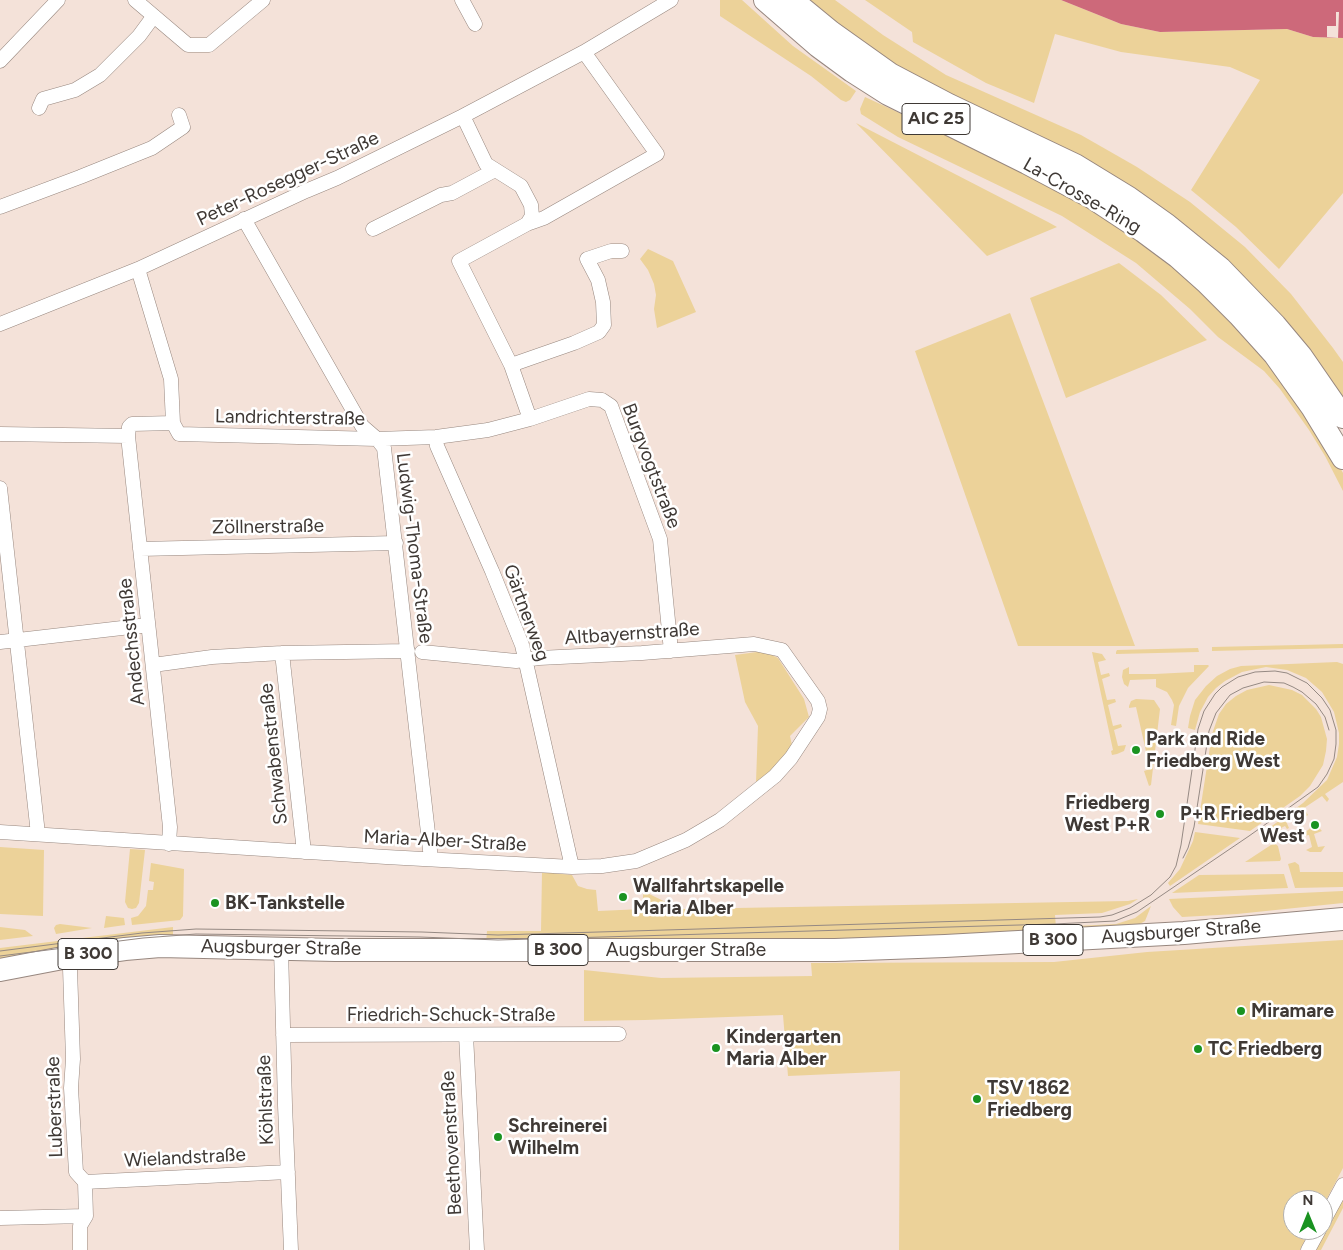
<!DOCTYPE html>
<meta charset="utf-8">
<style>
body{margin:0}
#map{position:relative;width:1343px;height:1250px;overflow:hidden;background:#f4e2d9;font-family:Figtree,sans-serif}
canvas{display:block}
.north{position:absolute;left:1283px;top:1190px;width:50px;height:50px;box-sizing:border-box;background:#fff;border:1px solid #b2b0ae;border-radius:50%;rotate:0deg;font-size:14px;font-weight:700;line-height:20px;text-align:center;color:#3f3935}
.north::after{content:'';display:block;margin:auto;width:18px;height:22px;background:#1a9321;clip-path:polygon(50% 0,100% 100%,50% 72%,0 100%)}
</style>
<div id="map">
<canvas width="1343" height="1250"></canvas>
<div class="north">N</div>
</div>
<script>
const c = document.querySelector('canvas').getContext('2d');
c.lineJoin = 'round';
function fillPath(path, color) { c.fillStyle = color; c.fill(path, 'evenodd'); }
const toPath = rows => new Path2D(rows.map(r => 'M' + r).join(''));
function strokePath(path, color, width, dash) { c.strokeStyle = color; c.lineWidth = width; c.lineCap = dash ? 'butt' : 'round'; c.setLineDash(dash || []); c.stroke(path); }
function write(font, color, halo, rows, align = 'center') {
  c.font = font + ' Figtree,sans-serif'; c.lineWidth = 5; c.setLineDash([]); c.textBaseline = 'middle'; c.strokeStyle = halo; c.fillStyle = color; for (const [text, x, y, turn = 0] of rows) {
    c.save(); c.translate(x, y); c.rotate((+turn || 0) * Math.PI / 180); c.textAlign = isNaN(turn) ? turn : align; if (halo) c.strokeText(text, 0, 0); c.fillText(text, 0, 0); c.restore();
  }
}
fillPath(toPath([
 [720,0,742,0,793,46,856,91,850,100,846,102,841,100,811,76,720,16],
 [805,0,835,0,883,35,946,75,1081,135,1137,167,1190,202,1245,247,1291,294,1333,348,1343,362,1343,400,997,119,891,62],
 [865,0,1061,0,1121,24,1160,32,1287,29,1313,37,1343,38,1343,193,1279,269,1236,227,1191,190,1260,80,1230,67,1121,52,1055,34,1034,103,986,83,913,42,912,32],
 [865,97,1055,185,1136,234,1205,290,1259,347,1330,449,1343,473,1343,491,1325,456,1309,430,1280,389,1264,371,1218,337,1190,309,1136,263,1062,216,898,137,861,114,860,109],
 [856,123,1048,222,1057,227,987,256],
 [648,249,673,261,696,312,657,328,654,309,656,295,654,284,648,270,640,259],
 [1119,263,1161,295,1207,340,1066,398,1030,298],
 [1010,313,1135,646,1018,646,915,351],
 [1343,644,1343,648,1212,651,1212,647],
 [1198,648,1199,652,1116,654,1116,652,1117,650],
 [764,651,778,658,804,699,809,717,790,736,792,745,777,769,756,782,758,726,745,702,735,655],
 [1092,652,1102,654,1106,660,1098,662,1101,675,1109,673,1110,676,1102,679,1107,700,1115,699,1116,702,1108,705,1113,726,1121,724,1122,727,1114,730,1118,746,1126,745,1124,751,1117,754,1112,755,1111,751,1113,750],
 [1337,662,1343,664,1343,782,1325,794,1329,799,1327,802,1322,796,1304,808,1308,815,1305,817,1301,811,1286,821,1289,828,1287,829,1285,826,1281,828,1282,831,1276,834,1261,834,1303,803,1327,780,1337,757,1339,744,1339,733,1334,712,1322,692,1306,678,1287,670,1266,667,1242,672,1225,681,1216,688,1208,697,1200,712,1195,730,1188,728,1190,716,1195,700,1206,686,1217,676,1230,669,1241,666],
 [1194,665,1208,665,1209,666,1188,688,1179,706,1176,726,1171,725,1174,705,1172,700,1167,692,1156,687,1156,679,1130,680,1128,687,1124,684,1122,677,1123,670,1129,667,1129,674,1155,674,1194,672],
 [1269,685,1292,690,1302,695,1316,709,1321,717,1327,739,1326,751,1323,765,1310,786,1300,796,1250,831,1198,824,1212,734,1219,714,1226,704,1236,696,1247,690],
 [1136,699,1154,700,1160,709,1151,785,1149,786,1144,771,1150,769,1136,707,1129,708,1129,706,1131,701],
 [1313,826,1318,826,1321,830,1322,831,1314,834,1318,847,1325,846,1321,852,1310,852,1306,850,1312,847,1309,835,1303,836,1303,834],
 [1195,832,1240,838,1170,886,1168,883,1180,869,1193,841],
 [1274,843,1278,846,1281,859,1280,861,1245,862],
 [0,847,44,850,43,916,0,914],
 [130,849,145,850,139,903,136,908,132,909,128,908,125,902],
 [1295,862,1299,865,1300,872,1343,872,1343,887,1295,888,1288,864],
 [151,863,184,869,183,916,180,920,132,925,131,918,138,916,146,906,148,890,153,890,154,882,149,881],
 [542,872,572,875,578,886,587,889,596,890,598,911,643,909,643,891,680,909,1128,901,1138,899,1130,904,1102,913,1055,915,1056,927,1116,924,1135,918,1151,906,1145,921,1138,925,1130,926,851,940,486,944,487,931,541,931],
 [1284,874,1288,888,1172,893,1199,875],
 [1343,891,1343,903,1237,914,1182,917,1173,907,1169,899],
 [106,916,124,918,125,925,104,928],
 [60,924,92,928,56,934,54,928,56,925],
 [0,927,25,930,33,936,0,940],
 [173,927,173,937,0,961,0,948],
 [1343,940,1343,1168,1323,1206,1323,1200,1293,1200,1293,1230,1310,1230,1300,1250,899,1250,900,1071,788,1076,783,1015,645,1020,584,1021,584,970,661,978,812,976,811,963,1054,962,1147,952],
 [1343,1198,1343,1208,1321,1250,1316,1250]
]), '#ecd299');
fillPath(toPath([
 [1061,0,1343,0,1343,38,1313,37,1287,29,1160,32,1121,24]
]), '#cd697a');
fillPath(toPath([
 [1336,12,1339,12,1338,38,1327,37,1327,26,1336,26]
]), '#f4e2d9');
const street = toPath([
 [135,0,188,45,209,45,263,0],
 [462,0,475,24],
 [0,61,58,0],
 [39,108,43,99,75,90,100,75,139,36,153,17],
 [463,116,486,164,521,186,531,205,532,216,527,224,459,261,511,365,530,419],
 [0,207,80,177,152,148,183,127,179,115],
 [244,219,362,426,377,439,384,448,431,859],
 [527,224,544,218,657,154,584,52],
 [373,229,441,195,452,193,495,170],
 [138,269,171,379,173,423],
 [0,324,138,269,306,191,337,178,463,116,584,52,671,0],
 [511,365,574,343,599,332,604,325,603,302,598,280,587,259,611,251,622,251],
 [0,434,128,436,129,427,132,424,173,423,179,434,377,439,436,437,488,430,530,419,589,399,602,400,611,406,660,539,671,651],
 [128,436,170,827,169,844],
 [436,437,437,446,492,571,522,645,572,867],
 [0,488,38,834],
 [140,549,396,543],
 [0,642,148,625],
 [282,653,304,852],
 [153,665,212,657,282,653,408,651],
 [0,832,386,857,572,867,602,866,636,861,686,840,720,820,775,776,791,758,818,717,820,709,818,701,782,650,754,644,642,653,539,658,516,661,422,652],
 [281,948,285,1105,291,1250],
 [68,957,70,968,73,1059,71,1088,76,1172,85,1182,86,1216,80,1226,80,1250],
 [283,1035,619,1034],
 [466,1035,477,1250],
 [85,1182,288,1172],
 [0,1218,86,1216],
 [1323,1222,1343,1185],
 [1308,1250,1319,1230]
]);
const primary = toPath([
 [765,0,818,46,852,71,888,94,1027,163,1093,198,1143,231,1178,257,1206,282,1239,315,1275,355,1312,407,1343,458],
 [792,0,831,32,890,74,949,105,1075,165,1129,198,1167,225,1220,268,1275,325,1301,356,1343,417],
 [0,970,68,957,125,949,160,946,335,950,835,950,945,946,1184,933,1343,919]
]);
strokePath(street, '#97877f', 15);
strokePath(primary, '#97877f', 24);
strokePath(street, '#fff', 14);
strokePath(primary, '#fff', 22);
strokePath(toPath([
 [1183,858,1188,848,1194,827,1209,731,1216,713,1230,695,1243,688,1264,682,1284,683,1293,687,1302,692,1316,704,1325,717,1329,730],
 [0,951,142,933,196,929,422,932,498,935,1100,917,1112,915,1130,908,1151,895,1170,877,1176,866,1181,845,1198,729,1204,711,1215,694,1222,687,1238,677,1255,672,1275,671,1287,673,1307,683,1322,698,1330,710,1336,730,1336,744,1334,759,1327,774,1318,787,1249,836,1137,912,1115,921,1054,924,498,940,420,937,196,934,143,938,0,956]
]), '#958983', 1);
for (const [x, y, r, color] of [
 [1136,750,5,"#1a9321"],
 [1160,814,5,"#1a9321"],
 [1315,825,5,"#1a9321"],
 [623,897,5,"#1a9321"],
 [215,903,5,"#1a9321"],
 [1241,1011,5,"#1a9321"],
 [716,1048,5,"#1a9321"],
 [1198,1049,5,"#1a9321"],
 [977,1099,5,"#1a9321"],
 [498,1137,5,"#1a9321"]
]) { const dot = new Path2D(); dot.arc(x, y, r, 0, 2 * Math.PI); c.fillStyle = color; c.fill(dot); strokePath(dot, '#fff', 2); }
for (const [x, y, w] of [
 [936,119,68],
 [1053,940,60],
 [558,950,60],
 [88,954,60]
]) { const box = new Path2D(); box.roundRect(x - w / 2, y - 15.5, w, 31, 4); c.fillStyle = '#fff'; c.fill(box); strokePath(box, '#3f3935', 1); }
write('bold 18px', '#3f3935', null, [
 ["AIC 25",936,119],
 ["B 300",1053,940],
 ["B 300",558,950],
 ["B 300",88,954]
]);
write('19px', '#3f3935', '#fff', [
 ["Peter-Rosegger-Straße",288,179,-25],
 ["La-Crosse-Ring",1082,196,30],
 ["Landrichterstraße",290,418,1],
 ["Burgvogtstraße",651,466,69],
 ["Zöllnerstraße",268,527,-1],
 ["Ludwig-Thoma-Straße",414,548,83],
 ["Gärtnerweg",526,613,70],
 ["Altbayernstraße",632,634,-4],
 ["Andechsstraße",132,642,-96],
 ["Schwabenstraße",274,754,-96],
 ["Maria-Alber-Straße",445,841,3],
 ["Augsburger Straße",1181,932,-4],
 ["Augsburger Straße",281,948,1],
 ["Augsburger Straße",686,950],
 ["Friedrich-Schuck-Straße",451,1015],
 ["Köhlstraße",266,1100,-92],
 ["Luberstraße",55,1107,-92],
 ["Beethovenstraße",452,1143,-93],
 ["Wielandstraße",185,1158,-3]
]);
write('bold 19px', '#3f3935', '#fff', [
 ["Park and Ride",1146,739],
 ["Friedberg West",1146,761],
 ["Friedberg",1150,803,"right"],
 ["West P+R",1150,825,"right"],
 ["P+R Friedberg",1305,814,"right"],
 ["West",1305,836,"right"],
 ["Wallfahrtskapelle",633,886],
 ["Maria Alber",633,908],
 ["BK-Tankstelle",225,903],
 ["Miramare",1251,1011],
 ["Kindergarten",726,1037],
 ["Maria Alber",726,1059],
 ["TC Friedberg",1208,1049],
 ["TSV 1862",987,1088],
 ["Friedberg",987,1110],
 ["Schreinerei",508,1126],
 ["Wilhelm",508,1148]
], 'left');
</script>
